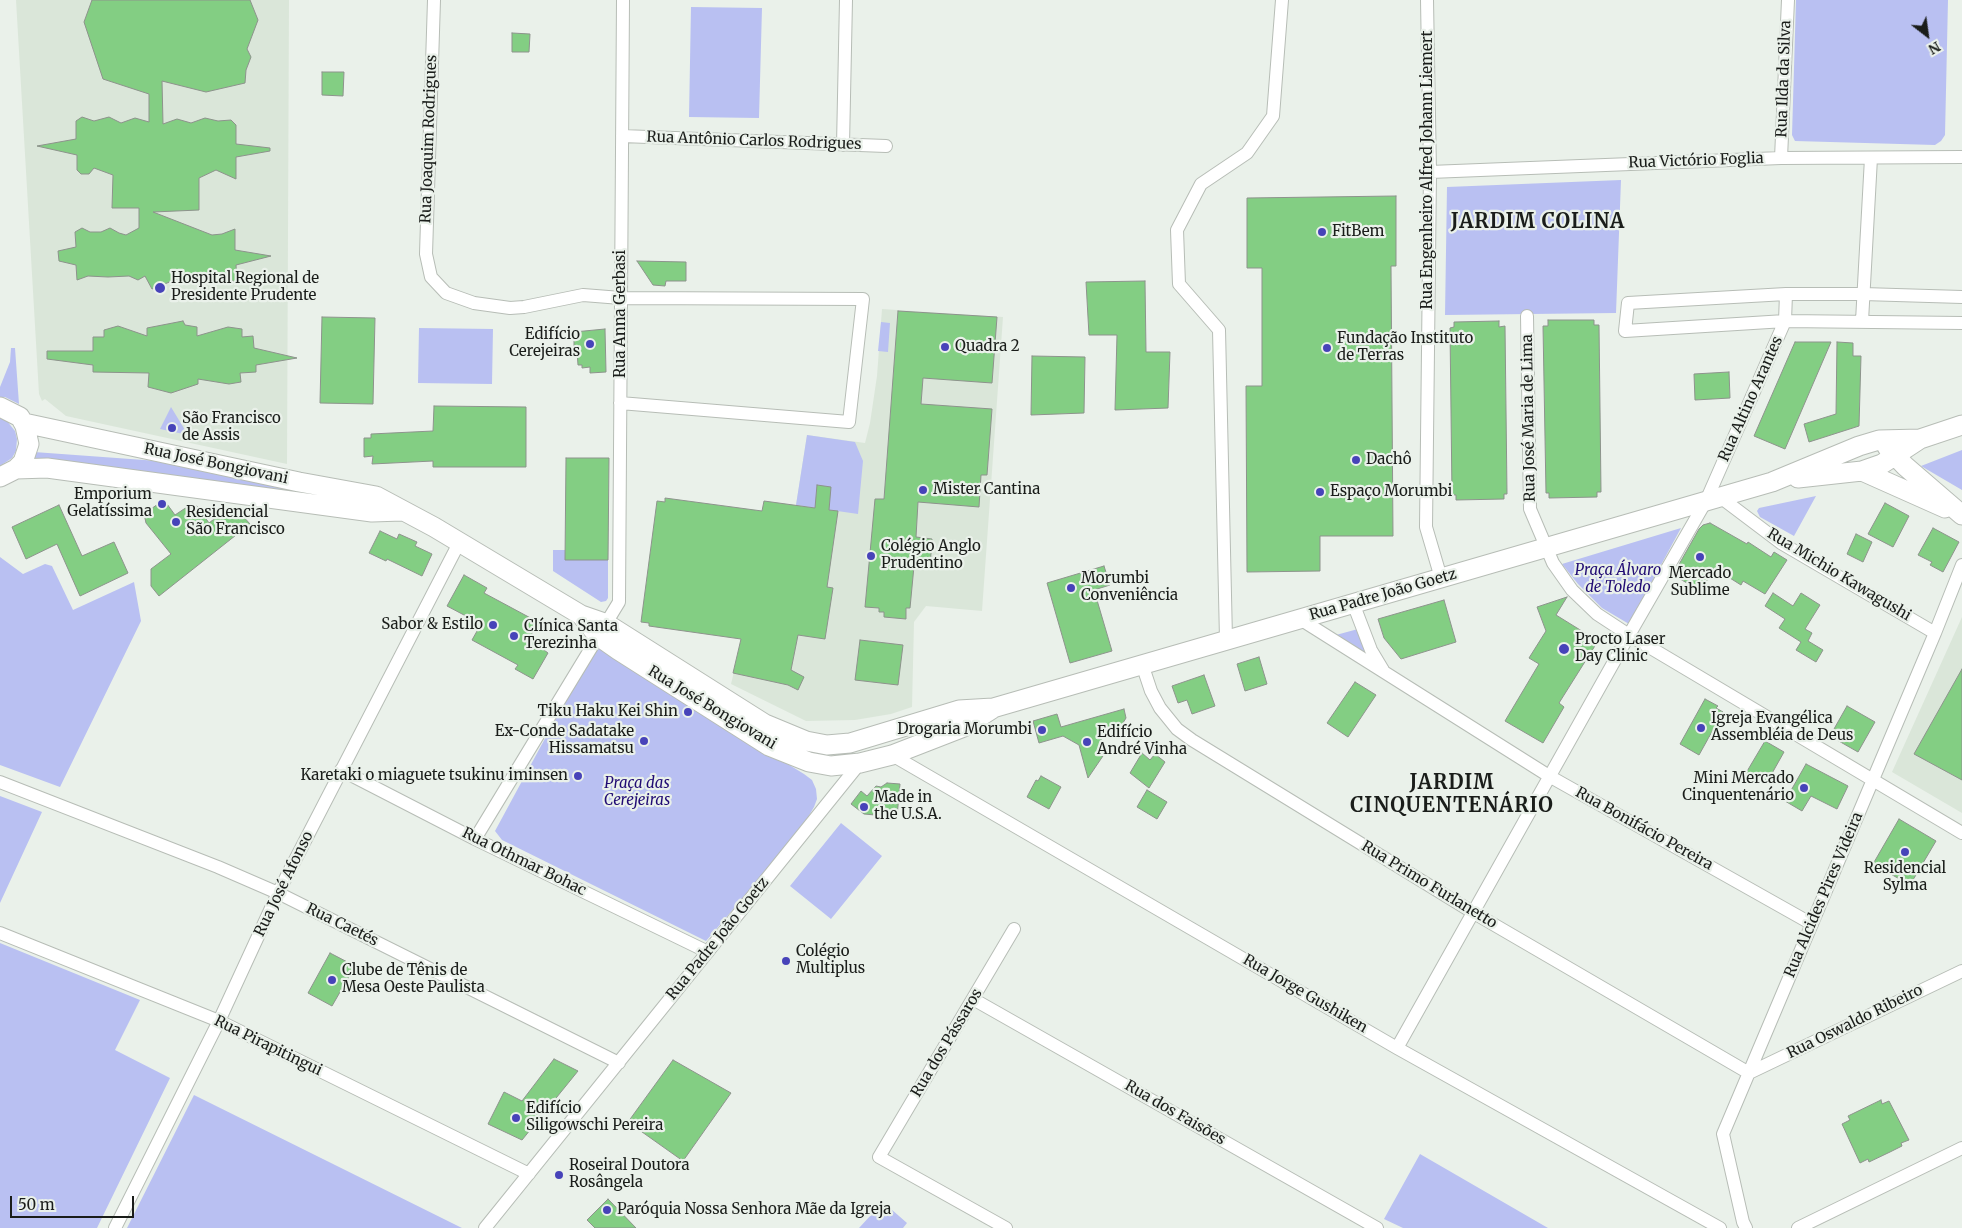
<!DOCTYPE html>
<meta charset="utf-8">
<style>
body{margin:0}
#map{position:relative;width:1962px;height:1228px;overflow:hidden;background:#eaf1ea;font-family:Merriweather,serif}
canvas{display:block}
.north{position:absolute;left:1902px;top:10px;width:50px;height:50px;-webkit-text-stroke:4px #eaf1ea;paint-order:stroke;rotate:150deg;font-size:14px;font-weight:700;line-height:20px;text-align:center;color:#1a1d1a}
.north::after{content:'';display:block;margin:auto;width:18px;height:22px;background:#1a1d1a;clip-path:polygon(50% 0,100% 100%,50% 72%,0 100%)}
.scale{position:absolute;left:10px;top:1196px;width:124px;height:22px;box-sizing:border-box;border:2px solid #1a1d1a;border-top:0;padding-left:6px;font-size:15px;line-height:18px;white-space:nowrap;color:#1a1d1a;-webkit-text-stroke:4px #eaf1ea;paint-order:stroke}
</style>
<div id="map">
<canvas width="1962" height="1228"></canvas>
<div class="north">N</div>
<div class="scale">50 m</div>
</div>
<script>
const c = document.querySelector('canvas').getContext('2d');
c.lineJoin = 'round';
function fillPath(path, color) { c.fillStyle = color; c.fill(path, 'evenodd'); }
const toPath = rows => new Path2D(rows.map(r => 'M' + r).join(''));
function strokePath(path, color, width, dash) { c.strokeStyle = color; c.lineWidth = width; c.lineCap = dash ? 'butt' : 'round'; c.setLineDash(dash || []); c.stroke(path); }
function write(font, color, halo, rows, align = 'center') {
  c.font = font + ' Merriweather,serif'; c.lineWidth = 4.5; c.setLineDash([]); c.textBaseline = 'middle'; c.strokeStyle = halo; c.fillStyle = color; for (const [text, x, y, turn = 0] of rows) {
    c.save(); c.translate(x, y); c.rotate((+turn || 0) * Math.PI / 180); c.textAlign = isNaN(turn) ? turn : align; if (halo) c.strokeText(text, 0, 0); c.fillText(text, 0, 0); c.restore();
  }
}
fillPath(toPath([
 [16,0,289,0,287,464,66,416,45,399,42,401,39,394],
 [882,309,1003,317,982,611,926,606,914,622,912,707,891,714,855,720,806,721,731,684,745,627,764,501,796,505,807,435,865,443,870,423,877,376],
 [1962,617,1962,813,1892,772]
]), '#dae6d9');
fillPath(toPath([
 [1796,0,1948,0,1945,135,1941,141,1935,145,1795,141,1792,135],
 [691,7,762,8,759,118,689,117],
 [1621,180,1616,313,1445,315,1447,187],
 [881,322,890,323,888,352,878,351],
 [419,328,493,329,492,384,418,383],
 [11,348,15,348,19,404,5,397,0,397,0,387,10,362],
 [171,407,188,435,160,429],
 [0,418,7,421,15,431,17,439,16,451,12,458,0,466],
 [807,435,855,442,863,461,858,514,796,505],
 [1962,450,1962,490,1921,466],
 [34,452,158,461,371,506,30,463],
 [1816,496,1794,536,1760,517,1757,511,1759,508],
 [1681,528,1629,624,1602,608,1578,584,1562,564],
 [553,550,565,550,565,560,608,560,608,598,606,601,601,602,553,571],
 [0,557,23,574,45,564,52,566,73,610,134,582,141,621,60,787,0,765],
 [1358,629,1365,653,1336,635],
 [595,646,804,774,812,780,816,789,817,799,814,807,800,831,706,941,502,840,495,831],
 [0,796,42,812,0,903],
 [841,823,882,856,831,919,790,886],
 [0,943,140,1000,115,1050,170,1078,97,1228,0,1228],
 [194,1095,462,1228,127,1228],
 [1420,1154,1548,1228,1403,1228,1384,1219],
 [883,1202,907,1223,903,1228,859,1228]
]), '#b9c0f2');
const building = toPath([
 [92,0,250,0,258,20,247,49,251,57,246,70,245,83,206,92,162,81,163,124,177,119,191,123,205,118,218,121,231,120,236,125,236,144,270,148,270,151,236,157,236,179,216,170,199,178,199,210,153,212,212,235,222,234,235,229,235,250,271,256,236,265,237,283,222,275,211,276,205,281,194,275,187,275,152,289,145,276,138,280,129,276,108,277,88,276,77,280,76,265,59,261,58,251,76,247,75,232,82,228,90,232,101,232,110,228,119,233,126,235,139,228,139,208,112,208,113,175,94,168,89,174,81,174,77,170,77,155,37,146,76,139,76,121,82,117,94,121,109,117,121,123,135,118,149,122,149,94,103,79,84,22,92,0],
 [512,33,530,34,529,52,512,52,512,33],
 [322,72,344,72,343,96,322,95,322,72],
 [1396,196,1396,266,1391,266,1393,536,1320,536,1320,571,1247,572,1246,386,1262,386,1262,268,1247,268,1247,198,1396,196],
 [637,261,686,262,686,281,666,281,665,286,653,285,637,261],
 [1145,281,1146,352,1170,352,1168,408,1115,410,1117,335,1089,335,1086,282,1145,281],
 [898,311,997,317,992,383,923,378,921,404,992,409,987,475,981,475,979,507,918,502,916,537,932,539,930,567,914,566,910,608,906,608,906,619,884,617,884,612,879,612,879,608,865,607,875,499,884,499,898,311],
 [322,317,375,318,373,404,320,403,322,317],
 [1548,320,1594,320,1594,325,1599,325,1601,492,1597,492,1597,497,1549,498,1549,493,1546,493,1543,326,1548,326,1548,320],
 [183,321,185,325,197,327,197,336,228,327,242,329,242,337,253,336,254,348,297,358,256,365,256,372,240,373,241,382,229,384,198,379,198,384,171,393,148,387,149,373,93,372,93,365,47,359,47,351,93,351,93,337,104,337,104,330,118,326,147,336,147,328,183,321],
 [1499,321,1499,327,1505,326,1507,494,1504,494,1504,499,1456,500,1456,495,1452,495,1450,328,1454,327,1454,322,1499,321],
 [605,329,606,372,590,373,590,367,582,368,582,365,578,365,577,351,574,352,574,332,605,329],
 [1795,342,1831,342,1785,449,1754,436,1795,342],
 [1837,342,1853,343,1853,356,1861,356,1859,426,1809,442,1804,424,1836,414,1837,342],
 [1032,356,1085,357,1084,413,1031,415,1032,356],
 [1729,372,1730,398,1695,400,1694,374,1729,372],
 [434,406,526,407,526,467,433,467,433,461,372,464,373,456,364,457,364,438,371,438,371,434,433,431,434,406],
 [566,458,609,458,608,560,565,560,566,458],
 [817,485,831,487,829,510,838,511,827,587,833,588,825,639,798,635,791,670,804,677,798,690,788,685,733,673,741,639,649,626,649,623,641,622,657,501,665,502,665,498,762,511,764,501,815,508,817,485],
 [1885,503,1909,516,1893,547,1868,534,1885,503],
 [158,504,167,504,175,515,187,507,197,506,209,523,223,512,241,514,250,524,159,596,151,586,151,569,171,554,146,523,144,514,158,504],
 [59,505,82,556,114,542,128,573,80,596,57,544,26,559,12,527,59,505],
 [1710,523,1747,544,1748,542,1771,557,1774,552,1787,560,1765,594,1743,581,1741,585,1714,568,1701,591,1673,575,1699,529,1703,525,1710,523],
 [1933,528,1959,542,1943,572,1930,565,1932,562,1918,555,1933,528],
 [380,531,397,539,399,534,417,542,415,546,432,554,422,576,387,559,386,561,369,553,380,531],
 [1856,534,1872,542,1863,562,1847,554,1856,534],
 [1104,566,1110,585,1094,590,1112,651,1070,663,1047,583,1104,566],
 [464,575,487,588,484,593,538,622,530,637,546,646,544,650,548,653,533,679,515,669,518,665,472,640,481,624,447,606,464,575],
 [1773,593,1793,606,1801,593,1820,605,1805,629,1812,633,1808,641,1823,650,1816,662,1796,650,1801,642,1779,628,1785,619,1765,606,1773,593],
 [1567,597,1556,615,1598,641,1559,703,1564,707,1543,743,1505,721,1539,664,1529,658,1546,631,1537,607,1567,597],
 [1444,600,1456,642,1401,659,1384,638,1378,619,1444,600],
 [860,640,903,645,898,685,855,680,860,640],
 [1259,657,1267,684,1245,691,1237,664,1259,657],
 [1962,669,1962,780,1914,754,1962,669],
 [1204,675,1215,706,1192,714,1187,700,1178,703,1172,686,1204,675],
 [1355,682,1376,695,1348,737,1327,723,1355,682],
 [1705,699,1718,706,1716,708,1723,712,1699,755,1680,744,1705,699],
 [1847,706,1875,722,1858,752,1830,736,1847,706],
 [1124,709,1126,718,1116,734,1101,738,1105,753,1088,778,1079,745,1063,736,1039,743,1033,721,1057,714,1061,727,1124,709],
 [1765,741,1784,752,1766,784,1746,773,1765,741],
 [1142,753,1150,760,1155,754,1165,762,1149,788,1130,773,1142,753],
 [1806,764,1848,786,1837,809,1811,796,1802,811,1785,801,1806,764],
 [1041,776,1061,787,1049,809,1027,797,1036,780,1038,781,1041,776],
 [887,783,900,784,897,817,864,814,851,804,861,791,867,796,876,786,881,787,887,783],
 [1147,790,1167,802,1157,819,1137,807,1147,790],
 [1899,819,1936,841,1910,885,1873,864,1899,819],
 [330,953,355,966,332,1006,308,993,330,953],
 [554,1059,578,1071,522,1140,488,1124,504,1092,522,1101,554,1059],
 [673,1060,731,1093,683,1161,628,1122,673,1060],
 [1881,1100,1882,1104,1889,1101,1909,1140,1901,1143,1902,1146,1890,1152,1869,1162,1868,1159,1860,1163,1842,1124,1850,1120,1848,1116,1881,1100],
 [608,1199,636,1228,595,1228,587,1220,608,1199]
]);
fillPath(building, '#83ce83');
strokePath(building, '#8d938c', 1);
const street = toPath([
 [434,0,426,254,431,277,446,293,474,303,510,308,524,307,583,295,621,298,863,299,849,422,620,403],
 [1427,0,1430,172,1426,527,1441,578],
 [622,136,886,146],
 [843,145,846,0],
 [1781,158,1788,0],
 [1430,172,1781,158,1962,157],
 [1962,297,1863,294,1786,294,1628,303,1625,331,1785,321,1962,323],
 [1527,316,1530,509,1553,563,1572,590,1597,614,1629,635,1962,833],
 [1862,321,1871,158],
 [1720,497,1781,543,1935,633],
 [1353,603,1371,650,1383,670],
 [1300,619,1549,776,1812,924],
 [1226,639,1219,330,1179,284,1177,230,1201,184,1247,153,1273,116,1282,0],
 [1142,664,1151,691,1160,708,1177,729,1192,740,1474,913,1749,1073,1962,971],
 [892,755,1397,1048,1720,1228],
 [341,770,475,839,708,952],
 [0,782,218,867,278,893,619,1063],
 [475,839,619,602,623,0],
 [0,933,219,1021,529,1174],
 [973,999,1377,1228],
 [1397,1048,1629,635,1706,501,1785,321,1786,294],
 [115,1228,219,1021,278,893,459,543],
 [485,1228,860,763],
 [1006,1228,879,1157,1014,929],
 [1746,1228,1743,1222,1723,1134,1935,633,1962,565],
 [1798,1228,1962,1148]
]);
const secondary = toPath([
 [0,407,20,417,25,426,29,444,23,462,16,469,0,477],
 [24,423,299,482,376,496,434,527,581,615,607,624,765,724,806,741,827,745,850,743,959,710,993,708,1772,482,1859,446,1879,440,1920,439],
 [1887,447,1905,466,1962,515],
 [16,469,47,468,372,512,402,511],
 [1862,471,1945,508],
 [1798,478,1862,471,1882,464,1920,439,1962,425],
 [581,615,598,636,618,650,769,746,809,762,831,766,860,763,892,755,964,727,992,709]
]);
strokePath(street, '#b7bdb6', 14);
strokePath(secondary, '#b7bdb6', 21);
strokePath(street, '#fff', 12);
strokePath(secondary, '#fff', 19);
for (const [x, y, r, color] of [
 [1322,232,5,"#4743b9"],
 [160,288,6,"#4743b9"],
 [590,344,5,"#4743b9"],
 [945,347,5,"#4743b9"],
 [1327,348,5,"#4743b9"],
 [172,428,5,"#4743b9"],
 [1356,460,5,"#4743b9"],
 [923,490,5,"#4743b9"],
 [1320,492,5,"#4743b9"],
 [162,504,5,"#4743b9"],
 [176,522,5,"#4743b9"],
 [871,556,5,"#4743b9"],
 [1700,557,5,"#4743b9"],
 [1071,588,5,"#4743b9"],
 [493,625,5,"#4743b9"],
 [514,636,5,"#4743b9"],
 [1564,649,6,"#4743b9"],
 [688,712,5,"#4743b9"],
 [1701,728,5,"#4743b9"],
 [1042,730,5,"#4743b9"],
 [644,741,5,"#4743b9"],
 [1087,742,5,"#4743b9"],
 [578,776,5,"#4743b9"],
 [1804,788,5,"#4743b9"],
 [864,807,5,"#4743b9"],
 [1905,852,5,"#4743b9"],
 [786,961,5,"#4743b9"],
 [332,980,5,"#4743b9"],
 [516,1118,5,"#4743b9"],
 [559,1175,5,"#4743b9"],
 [607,1210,5,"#4743b9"]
]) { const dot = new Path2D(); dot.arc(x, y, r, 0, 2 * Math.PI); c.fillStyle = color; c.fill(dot); strokePath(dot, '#eaf1ea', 2); }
write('15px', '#1a1d1a', '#eaf1ea', [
 ["Rua Ilda da Silva",1784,79,-88],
 ["Rua Joaquim Rodrigues",429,139,-88],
 ["Rua Antônio Carlos Rodrigues",754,141,2],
 ["Rua Victório Foglia",1696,161,-2],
 ["Rua Engenheiro Alfred Johann Liemert",1428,170,-90],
 ["Rua Anna Gerbasi",621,314,-90],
 ["Rua Altino Arantes",1751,399,-66],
 ["Rua José Maria de Lima",1529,418,-91],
 ["Rua José Bongiovani",216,464,12],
 ["Rua Michio Kawagushi",1839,575,31],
 ["Rua Padre João Goetz",1383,595,-16],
 ["Rua José Bongiovani",712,708,31],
 ["Rua Bonifácio Pereira",1644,829,29],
 ["Rua Othmar Bohac",524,862,26],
 ["Rua José Afonso",284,884,-64],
 ["Rua Primo Furlanetto",1429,885,31],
 ["Rua Alcides Pires Videira",1824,895,-67],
 ["Rua Caetés",342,925,26],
 ["Rua Padre João Goetz",718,939,-51],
 ["Rua Jorge Gushiken",1305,994,30],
 ["Rua Oswaldo Ribeiro",1855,1022,-26],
 ["Rua dos Pássaros",947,1043,-59],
 ["Rua Pirapitingui",268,1046,26],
 ["Rua dos Faisões",1175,1113,30]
]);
write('15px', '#1a1d1a', '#eaf1ea', [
 ["FitBem",1332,232],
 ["Hospital Regional de",171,279],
 ["Presidente Prudente",171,296],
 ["Edifício",580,335,"right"],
 ["Cerejeiras",580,352,"right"],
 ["Fundação Instituto",1337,339],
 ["de Terras",1337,356],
 ["Quadra 2",955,347],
 ["São Francisco",182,419],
 ["de Assis",182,436],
 ["Dachô",1366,460],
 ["Mister Cantina",933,490],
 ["Espaço Morumbi",1330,492],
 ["Emporium",152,495,"right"],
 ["Gelatíssima",152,512,"right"],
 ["Residencial",186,513],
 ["São Francisco",186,530],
 ["Colégio Anglo",881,547],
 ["Prudentino",881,564],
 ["Mercado",1700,574,"center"],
 ["Sublime",1700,591,"center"],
 ["Morumbi",1081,579],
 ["Conveniência",1081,596],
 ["Sabor & Estilo",483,625,"right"],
 ["Clínica Santa",524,627],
 ["Terezinha",524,644],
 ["Procto Laser",1575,640],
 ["Day Clinic",1575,657],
 ["Tiku Haku Kei Shin",678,712,"right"],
 ["Igreja Evangélica",1711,719],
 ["Assembléia de Deus",1711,736],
 ["Drogaria Morumbi",1032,730,"right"],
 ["Ex-Conde Sadatake",634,732,"right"],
 ["Hissamatsu",634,749,"right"],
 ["Edifício",1097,733],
 ["André Vinha",1097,750],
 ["Karetaki o miaguete tsukinu iminsen",568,776,"right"],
 ["Mini Mercado",1794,779,"right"],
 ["Cinquentenário",1794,796,"right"],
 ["Made in",874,798],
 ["the U.S.A.",874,815],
 ["Residencial",1905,869,"center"],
 ["Sylma",1905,886,"center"],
 ["Colégio",796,952],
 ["Multiplus",796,969],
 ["Clube de Tênis de",342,971],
 ["Mesa Oeste Paulista",342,988],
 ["Edifício",526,1109],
 ["Siligowschi Pereira",526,1126],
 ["Roseiral Doutora",569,1166],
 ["Rosângela",569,1183],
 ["Paróquia Nossa Senhora Mãe da Igreja",617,1210]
], 'left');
write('italic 15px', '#210c74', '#eaf1ea', [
 ["Praça Álvaro",1618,571],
 ["de Toledo",1618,588],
 ["Praça das",637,784],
 ["Cerejeiras",637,801]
]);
c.letterSpacing = '1px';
write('bold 20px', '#1a1d1a', '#eaf1ea', [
 ["JARDIM COLINA",1538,222],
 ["JARDIM",1452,783],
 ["CINQUENTENÁRIO",1452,806]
]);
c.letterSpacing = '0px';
</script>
